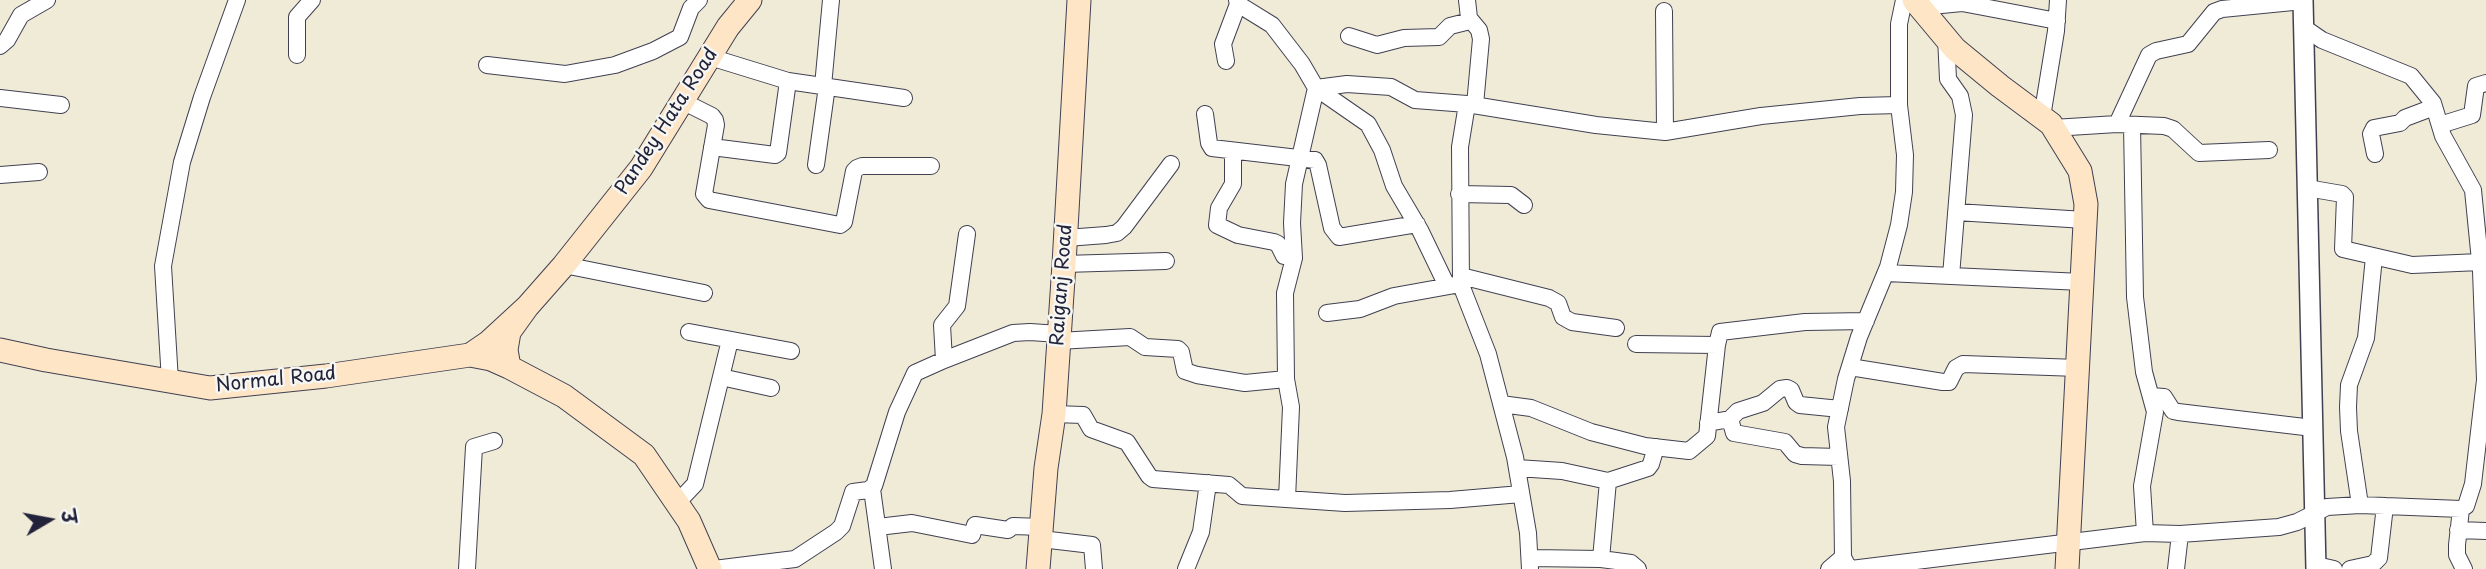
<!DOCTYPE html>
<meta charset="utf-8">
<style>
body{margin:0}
#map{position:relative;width:2486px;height:569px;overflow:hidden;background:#f0ebd7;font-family:"Playpen Sans","Playpen Sans Deva",sans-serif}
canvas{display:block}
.north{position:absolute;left:14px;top:485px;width:70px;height:70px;-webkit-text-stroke:5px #f6f6f2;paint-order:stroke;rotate:80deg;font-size:19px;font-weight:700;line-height:28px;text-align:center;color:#22223b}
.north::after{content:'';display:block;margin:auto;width:24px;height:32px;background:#22223b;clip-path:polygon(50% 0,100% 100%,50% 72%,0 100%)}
</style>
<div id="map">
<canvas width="2486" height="569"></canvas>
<div class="north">उ</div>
</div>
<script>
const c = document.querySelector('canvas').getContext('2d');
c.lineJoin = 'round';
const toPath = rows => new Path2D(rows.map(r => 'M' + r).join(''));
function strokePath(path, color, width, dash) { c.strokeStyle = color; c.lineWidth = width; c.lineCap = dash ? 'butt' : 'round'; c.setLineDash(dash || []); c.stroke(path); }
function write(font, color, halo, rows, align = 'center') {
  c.font = font + ' "Playpen Sans",sans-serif'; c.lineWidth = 5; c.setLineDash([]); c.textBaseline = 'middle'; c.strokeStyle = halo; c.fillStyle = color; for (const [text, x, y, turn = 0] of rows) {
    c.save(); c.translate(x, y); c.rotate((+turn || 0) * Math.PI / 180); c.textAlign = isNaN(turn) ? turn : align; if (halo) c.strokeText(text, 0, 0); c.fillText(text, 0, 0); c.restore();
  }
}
const minor = toPath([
 [1237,0,1238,4,1272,25,1302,64,1316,88,1368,124,1382,150,1394,186,1420,230,1447,286],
 [1467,0,1469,18,1479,30,1481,39,1475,105],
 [1920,0,1921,7,1962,3,2057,21],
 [1664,11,1665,132],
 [1349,36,1377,45,1404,38,1439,37,1450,26,1470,21],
 [1946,37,1948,79,1960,96,1964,115,1951,276],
 [0,46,7,40,21,15,47,0],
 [297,55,297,17,312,0],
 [710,57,788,81,904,98],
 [1226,61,1223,44,1238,4],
 [487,65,565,74,615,65,653,51,680,37,691,8,699,0],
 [823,86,831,0],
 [0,98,61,105],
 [682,101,712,116,715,120,716,125,704,194,709,200,840,225,844,222,854,171,857,168,862,166,931,166],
 [1205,114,1209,143,1212,148,1315,160,1318,165,1332,228,1339,237,1417,224],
 [2042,117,2056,31,2058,0],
 [2117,124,2149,55,2156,51,2188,44,2214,12,2222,9,2303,1],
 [2132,125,2135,297,2144,372,2155,412,2142,486,2145,533],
 [2440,125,2472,115,2476,86,2486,83],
 [2053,128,2117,124,2164,126,2173,129,2199,153,2269,150],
 [712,147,775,155,778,153,788,81],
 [1233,151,1233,184,1219,208,1217,225,1238,235,1274,242,1278,244,1284,256,1294,258],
 [2375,154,2371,134,2374,128,2400,123,2405,118,2434,107],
 [816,165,827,86],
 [0,175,39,172],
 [2307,188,2342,194,2345,197,2343,249,2412,265,2480,262],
 [1459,194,1511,195,1524,205],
 [1956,212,2085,220],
 [1066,238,1106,235,1117,233,1124,227,1171,164],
 [1064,264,1166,261],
 [564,265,704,293],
 [1886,273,2082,282],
 [1461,276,1549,298,1558,303,1563,317,1572,322,1616,328],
 [1327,313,1360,309,1394,296,1455,285],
 [689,332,791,351],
 [1058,341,1130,337,1145,347,1178,349,1181,352,1185,371,1197,375,1245,383,1286,379,1291,407,1287,499],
 [1636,344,1717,345,1720,332,1805,322,1866,321],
 [944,360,942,325,957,306,967,234],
 [1850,367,1943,382,1949,382,1956,368,1963,364,2078,368],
 [721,377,771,388],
 [1286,379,1285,293,1294,258,1292,223,1294,184,1316,88,1347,84,1391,87,1415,100,1467,104],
 [170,381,163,266,182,162,202,97,237,0],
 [2151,396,2164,397,2173,411,2178,412,2313,428],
 [1501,404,1531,408,1591,432,1645,446,1689,451,1707,436,1717,345],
 [1054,414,1083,415,1091,429,1127,442,1149,476,1153,479,1229,485,1242,496,1345,503,1450,500,1521,494],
 [1730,419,1734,433,1785,442,1795,454,1802,456,1839,457],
 [1708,423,1730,419,1738,411,1763,403,1780,389,1787,388,1791,390,1796,402,1800,405,1840,409],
 [1517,468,1562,471,1608,481,1601,559],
 [1608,481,1648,468,1651,464,1656,447],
 [872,489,883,569],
 [677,503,695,484,730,340],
 [2360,505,2349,431,2348,407,2349,385,2366,338,2374,257],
 [2461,509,2457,545,2457,555,2464,569],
 [878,527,912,523,972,535,975,525,1008,530,1013,526,1042,527],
 [2458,530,2486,531],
 [1041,539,1092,545,1094,569],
 [1530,558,1601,559,1631,563,1638,569],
 [2316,565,2334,569],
 [467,569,474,447,494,441],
 [714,569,795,559,836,532,842,526,853,492,868,490,874,486,897,412,915,373,944,360,1013,333,1030,332,1059,334],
 [1186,569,1201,532,1208,483],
 [1530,569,1528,533,1515,457,1488,354,1461,285,1460,147,1467,104,1596,125,1665,132,1761,116,1860,106,1899,105],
 [1829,569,1843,557],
 [1849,569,1843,557,1842,481,1836,427,1846,379,1859,337,1888,267,1899,225,1904,192,1905,155,1899,105,1899,24,1904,0],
 [1851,569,2145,533,2180,534,2279,527,2297,522,2327,507,2360,505,2461,509,2466,506,2473,484,2485,380,2481,271,2473,190,2443,136,2433,103,2411,76,2322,40,2303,27],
 [2176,569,2180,534],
 [2350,569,2373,564,2379,558,2385,506]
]);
const tertiary = toPath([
 [2303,0,2316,569]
]);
const secondary = toPath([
 [1914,0,1955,49,2000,86,2051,124,2080,171,2086,204,2067,569],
 [527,307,509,332,506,350,509,367,491,359,470,355,489,342,527,307,564,265,641,168,728,27,750,0],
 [0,350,46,360,210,388,326,376,470,355],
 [509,367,564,396,644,455,689,521,710,569],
 [1038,569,1046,468,1054,414,1064,264,1079,0]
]);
strokePath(minor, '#414052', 18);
strokePath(tertiary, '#414052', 22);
strokePath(secondary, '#414052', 25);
strokePath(minor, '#fff', 16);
strokePath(tertiary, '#fff', 19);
strokePath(secondary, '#fde5c5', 23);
write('19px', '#22223b', '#f6f6f2', [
 ["Pandey Hata Road",667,122,-57],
 ["Raiganj Road",1062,285,-86],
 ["Normal Road",276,380,-6]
]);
</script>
